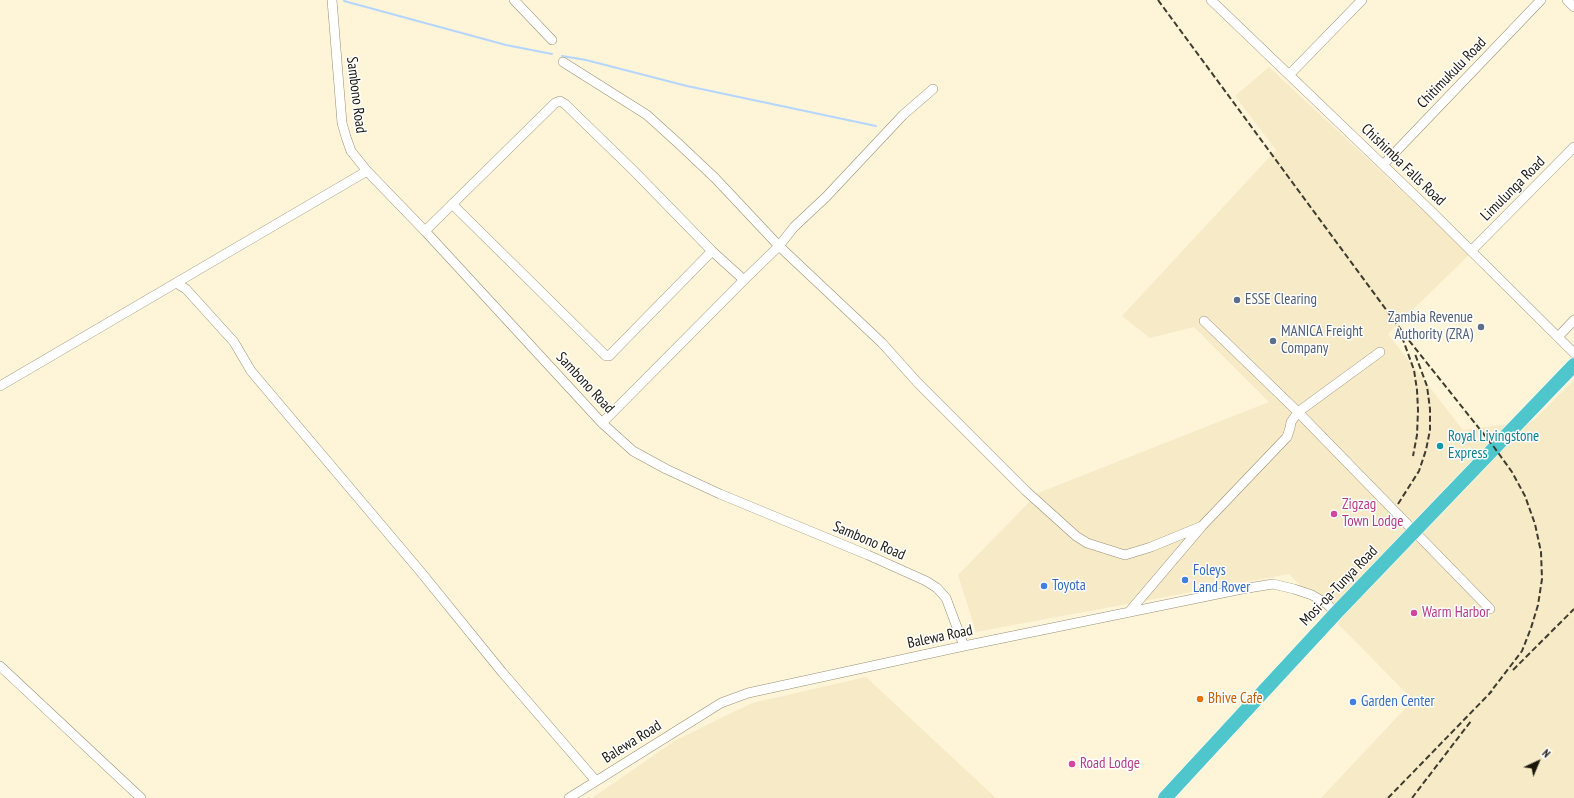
<!DOCTYPE html>
<style>
body{margin:0}
#map{position:relative;width:1574px;height:798px;overflow:hidden;background:#fef5d9;font-family:"PT Sans Narrow",sans-serif}
canvas{display:block}
.north{position:absolute;left:1518px;top:742px;width:40px;height:40px;-webkit-text-stroke:3px #fff;paint-order:stroke;rotate:44deg;font-size:11px;font-weight:700;line-height:16px;text-align:center;color:#1a170d}
.north::after{content:'';display:block;margin:auto;width:14px;height:18px;background:#1a170d;clip-path:polygon(50% 0,100% 100%,50% 72%,0 100%)}
</style>
<div id="map">
<canvas width="1574" height="798"></canvas>
<div class="north">N</div>
</div>
<script>
const c = document.querySelector('canvas').getContext('2d');
c.lineJoin = 'round';
function fillPath(path, color) { c.fillStyle = color; c.fill(path, 'evenodd'); }
const toPath = rows => new Path2D(rows.map(r => 'M' + r).join(''));
function strokePath(path, color, width, dash) { c.strokeStyle = color; c.lineWidth = width; c.lineCap = dash ? 'butt' : 'round'; c.setLineDash(dash || []); c.stroke(path); }
function write(font, color, halo, rows, align = 'center') {
  c.font = font + ' "PT Sans Narrow",sans-serif'; c.lineWidth = 3; c.setLineDash([]); c.textBaseline = 'middle'; c.strokeStyle = halo; c.fillStyle = color; for (const [text, x, y, turn = 0] of rows) {
    c.save(); c.translate(x, y); c.rotate((+turn || 0) * Math.PI / 180); c.textAlign = isNaN(turn) ? turn : align; if (halo) c.strokeText(text, 0, 0); c.fillText(text, 0, 0); c.restore();
  }
}
fillPath(toPath([
 [1269,67,1470,254,1388,334,1463,430,1533,421,1574,380,1574,798,1321,798,1413,700,1289,574,976,632,958,575,1038,493,1269,402,1194,327,1150,338,1122,316,1276,150,1235,96],
 [866,677,996,798,592,798,676,740,752,703]
]), '#f6eac7');
strokePath(toPath([
 [344,1,506,45,552,54],
 [562,56,586,60,687,86,876,126]
]), '#b5d5fd', 2);
const minor = toPath([
 [332,0,342,123,346,137,351,151,367,171,425,231,602,423,633,451,666,469,720,494,868,555,926,581,937,588,946,598,964,646],
 [514,0,552,40],
 [1211,0,1431,211,1574,353],
 [1567,0,1574,7],
 [563,62,647,115,679,144,715,178,779,246,882,343,917,382,1026,491,1076,536,1087,543,1125,555,1151,547,1202,526],
 [1289,75,1362,0],
 [1383,165,1541,0],
 [452,204,606,356,609,356,712,251],
 [425,231,555,103,560,101,565,104,634,171,712,251,744,280],
 [1471,251,1574,147],
 [176,283,186,289,234,342,251,371,420,571,502,672,596,781],
 [1204,321,1298,412,1490,609],
 [1558,337,1574,320],
 [0,386,367,171],
 [602,423,744,280,779,246,794,227,826,197,903,115,933,89],
 [1129,612,1202,526,1287,437,1290,428,1291,422,1298,412,1380,352],
 [0,666,141,798],
 [569,798,721,703,748,693,964,646,1242,589,1273,584,1294,589,1312,595,1327,604,1336,613]
]);
const highway = toPath([
 [1165,798,1336,613,1574,365]
]);
strokePath(minor, '#988f75', 10);
strokePath(highway, '#fff', 15);
strokePath(minor, '#fff', 9);
strokePath(highway, '#4fc6cc', 14);
strokePath(toPath([
 [1158,0,1407,338,1494,447,1512,472,1525,496,1535,524,1541,552,1542,579,1538,605,1531,628,1522,651,1489,694],
 [1402,337,1414,370,1417,390,1418,410,1417,435,1413,456],
 [1398,504,1419,471,1426,450,1430,430,1430,409,1427,386,1415,354],
 [1513,670,1574,609],
 [1388,798,1492,691],
 [1412,798,1471,721]
]), '#3f3b2e', 2, [6, 3]);
for (const [x, y, r, color] of [
 [1237,300,4,"#5c6f8a"],
 [1481,327,4,"#5c6f8a"],
 [1273,341,4,"#5c6f8a"],
 [1440,446,4,"#0f9aa8"],
 [1334,514,4,"#d1479c"],
 [1185,580,4,"#3f7fe0"],
 [1044,586,4,"#3f7fe0"],
 [1414,613,4,"#d1479c"],
 [1200,699,4,"#e8710a"],
 [1353,702,4,"#3f7fe0"],
 [1072,764,4,"#d1479c"]
]) { const dot = new Path2D(); dot.arc(x, y, r, 0, 2 * Math.PI); c.fillStyle = color; c.fill(dot); strokePath(dot, '#fff', 1.5); }
write('15px', '#1a170d', '#fff', [
 ["Chitimukulu Road",1452,73,-46],
 ["Sambono Road",356,95,83],
 ["Chishimba Falls Road",1403,165,44],
 ["Limulunga Road",1513,189,-45],
 ["Sambono Road",585,383,47],
 ["Sambono Road",869,541,23],
 ["Mosi-oa-Tunya Road",1339,586,-46],
 ["Balewa Road",940,637,-12],
 ["Balewa Road",632,742,-32]
]);
write('15px', '#4e5e75', '#fff', [
 ["ESSE Clearing",1245,300],
 ["Zambia Revenue",1473,318,"right"],
 ["Authority (ZRA)",1473,335,"right"],
 ["MANICA Freight",1281,332],
 ["Company",1281,349]
], 'left');
write('15px', '#0d838f', '#fff', [
 ["Royal Livingstone",1448,437],
 ["Express",1448,454]
], 'left');
write('15px', '#b23c85', '#fff', [
 ["Zigzag",1342,505],
 ["Town Lodge",1342,522],
 ["Warm Harbor",1422,613],
 ["Road Lodge",1080,764]
], 'left');
write('15px', '#366cbe', '#fff', [
 ["Foleys",1193,571],
 ["Land Rover",1193,588],
 ["Toyota",1052,586],
 ["Garden Center",1361,702]
], 'left');
write('15px', '#c56008', '#fff', [
 ["Bhive Cafe",1208,699]
], 'left');
</script>
